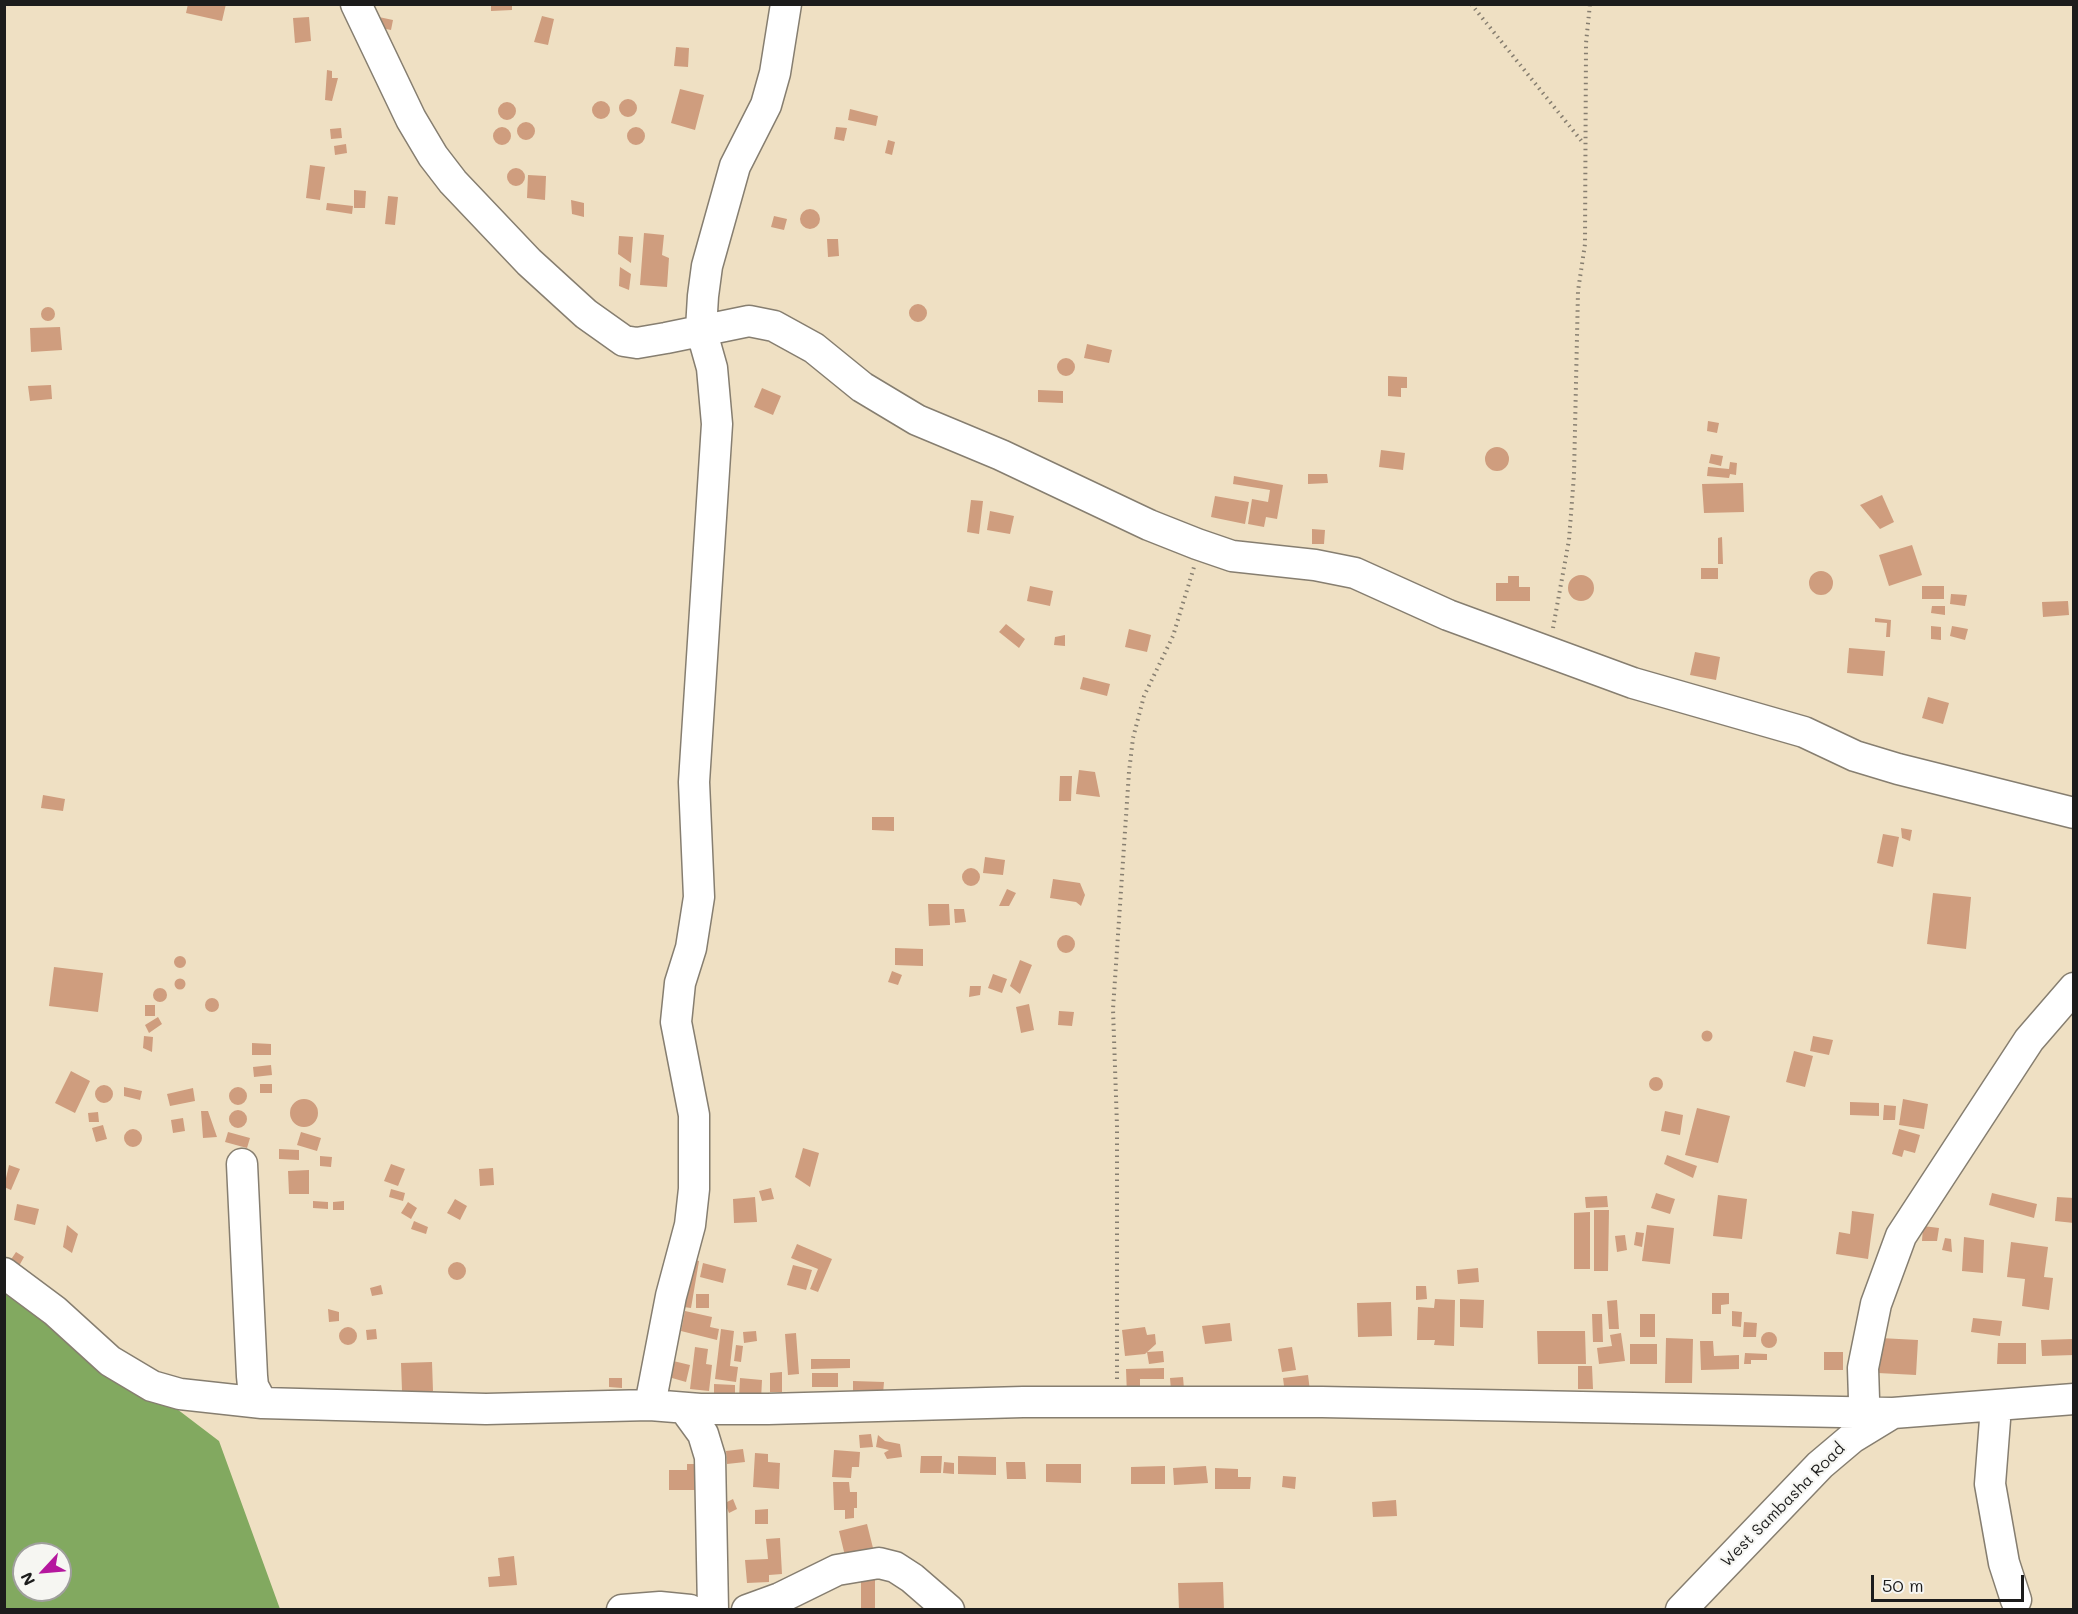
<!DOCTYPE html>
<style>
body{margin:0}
#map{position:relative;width:2078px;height:1614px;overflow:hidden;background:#efe0c3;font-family:Mali,sans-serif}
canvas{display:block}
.frame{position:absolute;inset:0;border:6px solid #1c1c1c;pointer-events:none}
.north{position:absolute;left:12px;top:1542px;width:60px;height:60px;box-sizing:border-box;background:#f6f6f2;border:2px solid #9f9f9c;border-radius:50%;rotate:244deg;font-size:16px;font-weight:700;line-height:24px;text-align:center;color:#1c1c1c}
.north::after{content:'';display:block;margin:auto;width:21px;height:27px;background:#b5179e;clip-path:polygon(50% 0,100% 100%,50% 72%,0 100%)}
.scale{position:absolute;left:1871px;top:1575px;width:153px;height:27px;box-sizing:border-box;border:3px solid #1c1c1c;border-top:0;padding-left:8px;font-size:18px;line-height:21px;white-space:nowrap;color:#1c1c1c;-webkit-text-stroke:4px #f6f6f2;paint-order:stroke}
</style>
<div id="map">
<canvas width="2078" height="1614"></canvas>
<div class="frame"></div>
<div class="north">N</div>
<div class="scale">50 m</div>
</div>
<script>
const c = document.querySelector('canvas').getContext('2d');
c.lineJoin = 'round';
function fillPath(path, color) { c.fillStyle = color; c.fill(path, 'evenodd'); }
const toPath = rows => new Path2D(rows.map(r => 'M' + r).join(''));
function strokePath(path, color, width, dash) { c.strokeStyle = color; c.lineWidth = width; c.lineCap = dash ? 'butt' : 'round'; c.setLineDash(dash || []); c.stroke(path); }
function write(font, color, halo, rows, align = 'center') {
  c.font = font + ' Mali,sans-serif'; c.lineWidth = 4.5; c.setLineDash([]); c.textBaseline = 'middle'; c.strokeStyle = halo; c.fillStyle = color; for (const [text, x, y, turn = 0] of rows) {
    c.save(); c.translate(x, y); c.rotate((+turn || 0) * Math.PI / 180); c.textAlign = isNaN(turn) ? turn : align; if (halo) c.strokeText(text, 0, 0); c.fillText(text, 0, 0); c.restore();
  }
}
fillPath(toPath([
 [5,1294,102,1352,219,1441,280,1609,5,1610],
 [24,1554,60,1554,60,1590,24,1590]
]), '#82a960');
fillPath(toPath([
 [188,4,226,4,222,21,186,13],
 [491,5,512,5,512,10,491,11],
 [374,16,393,20,391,30,372,26],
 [542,16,554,19,548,45,534,42],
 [309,17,311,41,295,43,293,18],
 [676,47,689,48,688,67,674,66],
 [327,70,332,71,332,78,338,78,332,101,325,100],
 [680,89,704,95,695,130,671,123],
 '619 108a9 9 0 1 1 18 0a9 9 0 1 1-18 0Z',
 '592 110a9 9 0 1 1 18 0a9 9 0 1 1-18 0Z',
 '498 111a9 9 0 1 1 18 0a9 9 0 1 1-18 0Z',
 [850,109,878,116,876,126,848,120],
 '517 131a9 9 0 1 1 18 0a9 9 0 1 1-18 0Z',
 '627 136a9 9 0 1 1 18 0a9 9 0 1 1-18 0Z',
 '493 136a9 9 0 1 1 18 0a9 9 0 1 1-18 0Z',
 [836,127,847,128,844,141,834,139],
 [341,128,342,138,331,139,330,129],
 [888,140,895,142,892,155,885,153],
 [346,144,347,153,335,155,334,146],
 [310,165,325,167,320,200,306,198],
 '507 177a9 9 0 1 1 18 0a9 9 0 1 1-18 0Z',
 [528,175,546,176,545,200,527,198],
 [354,190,366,191,365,208,354,208],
 [388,196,398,197,395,225,385,224],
 [571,200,584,203,584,217,572,214],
 [327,203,353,206,352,214,326,210],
 '800 219a10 10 0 1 1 20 0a10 10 0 1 1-20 0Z',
 [774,216,787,219,784,230,771,227],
 [644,233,664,235,662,255,669,258,667,287,640,285],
 [619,236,633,237,631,263,618,254],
 [827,239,838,239,839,256,828,257],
 [620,267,631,274,629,290,619,286],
 '909 313a9 9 0 1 1 18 0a9 9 0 1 1-18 0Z',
 '41 314a7 7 0 1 1 14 0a7 7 0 1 1-14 0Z',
 [60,327,62,350,31,352,30,328],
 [1087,344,1112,350,1109,363,1084,358],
 '1057 367a9 9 0 1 1 18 0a9 9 0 1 1-18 0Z',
 [1388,376,1407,377,1407,388,1401,388,1401,397,1388,396],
 [51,385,52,399,30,401,28,386],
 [762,388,781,396,773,415,754,407],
 [1038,390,1063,391,1063,403,1038,402],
 [1708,421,1719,423,1717,433,1707,431],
 '1485 459a12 12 0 1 1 24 0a12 12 0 1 1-24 0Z',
 [1381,450,1405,453,1403,470,1379,467],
 [1711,454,1723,456,1721,466,1709,463],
 [1730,462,1737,463,1736,475,1730,474,1729,478,1707,476,1708,467,1729,469],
 [1308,474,1327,474,1328,483,1308,484],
 [1234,476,1283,485,1277,519,1266,517,1264,527,1248,524,1252,499,1268,502,1270,490,1233,484],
 [1743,483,1744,512,1704,513,1702,484],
 [1882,495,1894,522,1880,529,1860,505],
 [1215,496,1249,502,1245,524,1211,517],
 [971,500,983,501,979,534,967,532],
 [990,511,1014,516,1010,534,987,530],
 [1312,529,1325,530,1324,544,1312,544],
 [1722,537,1723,564,1718,564,1718,538],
 [1912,545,1922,575,1889,586,1879,555],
 [1701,568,1718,568,1718,579,1701,579],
 '1809 583a12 12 0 1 1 24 0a12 12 0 1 1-24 0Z',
 '1568 588a13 13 0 1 1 26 0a13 13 0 1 1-26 0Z',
 [1508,576,1519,576,1519,587,1530,587,1530,601,1496,601,1496,583,1508,583],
 [1030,586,1053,591,1050,606,1027,601],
 [1922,586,1944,586,1944,599,1922,599],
 [1951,594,1967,595,1965,606,1950,604],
 [2068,601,2069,615,2043,617,2042,602],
 [1932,606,1945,606,1945,615,1931,613],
 [1875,618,1891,620,1890,637,1886,637,1887,623,1875,622],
 [1006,624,1025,639,1019,648,999,632],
 [1931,626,1941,627,1941,640,1931,639],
 [1952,626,1968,629,1965,640,1950,636],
 [1129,629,1151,635,1147,652,1125,647],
 [1065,635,1065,646,1054,645,1055,637],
 [1849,648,1885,651,1883,676,1847,673],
 [1695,652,1720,657,1716,680,1690,675],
 [1083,677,1110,684,1107,696,1080,689],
 [1928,697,1949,703,1943,724,1922,718],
 [1079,770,1095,772,1100,797,1076,794],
 [1060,776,1072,776,1071,801,1059,801],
 [43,795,65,799,63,811,41,808],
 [872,817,894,817,894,831,872,830],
 [1901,828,1912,830,1910,841,1902,838],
 [1883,834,1899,837,1893,867,1877,863],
 [985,857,1005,860,1003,875,983,873],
 '962 877a9 9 0 1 1 18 0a9 9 0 1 1-18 0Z',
 [1053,879,1080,883,1085,895,1081,906,1076,902,1050,898],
 [1007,889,1016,893,1009,906,999,906],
 [1933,893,1971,897,1966,949,1927,944],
 [928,904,949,904,950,925,929,926],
 [954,909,964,909,966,922,955,923],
 '1057 944a9 9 0 1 1 18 0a9 9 0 1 1-18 0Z',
 [895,948,923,949,923,966,895,965],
 '174 962a6 6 0 1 1 12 0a6 6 0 1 1-12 0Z',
 [1020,960,1032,965,1020,994,1010,986],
 [54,967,103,973,98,1012,49,1006],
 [892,971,902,975,898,985,888,982],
 [993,974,1007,979,1002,993,988,988],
 '174.5 984a5.5 5.5 0 1 1 11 0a5.5 5.5 0 1 1-11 0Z',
 [970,986,981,986,980,995,969,997],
 '153 995a7 7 0 1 1 14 0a7 7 0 1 1-14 0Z',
 '205 1005a7 7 0 1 1 14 0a7 7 0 1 1-14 0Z',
 [1029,1004,1034,1030,1021,1033,1016,1007],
 [145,1005,155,1005,155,1016,145,1016],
 [1059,1011,1074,1012,1072,1026,1058,1025],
 [158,1017,162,1024,149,1033,145,1025],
 '1701.5 1036a5.5 5.5 0 1 1 11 0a5.5 5.5 0 1 1-11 0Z',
 [144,1036,153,1037,152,1052,143,1048],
 [1813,1036,1833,1040,1829,1055,1810,1051],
 [252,1043,271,1044,271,1055,252,1055],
 [1794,1051,1813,1056,1805,1087,1786,1082],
 [271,1065,272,1075,254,1077,253,1067],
 [71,1071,90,1081,75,1113,55,1103],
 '1649 1084a7 7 0 1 1 14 0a7 7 0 1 1-14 0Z',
 [260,1084,272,1084,272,1093,260,1093],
 '95 1094a9 9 0 1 1 18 0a9 9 0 1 1-18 0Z',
 '229 1096a9 9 0 1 1 18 0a9 9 0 1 1-18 0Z',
 [124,1087,142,1091,140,1100,124,1096],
 [193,1088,195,1101,170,1106,167,1094],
 [1903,1099,1928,1104,1924,1129,1899,1125],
 '290 1113a14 14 0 1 1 28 0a14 14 0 1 1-28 0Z',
 [1850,1102,1879,1103,1879,1116,1850,1115],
 [1884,1105,1896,1106,1895,1120,1883,1120],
 [1697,1108,1730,1116,1718,1163,1685,1155],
 '229 1119a9 9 0 1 1 18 0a9 9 0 1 1-18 0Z',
 [201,1111,208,1111,217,1137,203,1138],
 [1665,1111,1683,1115,1680,1135,1661,1131],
 [98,1112,99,1122,89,1122,88,1113],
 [183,1118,185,1131,173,1133,171,1120],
 [103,1125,107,1139,96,1142,92,1128],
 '124 1138a9 9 0 1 1 18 0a9 9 0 1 1-18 0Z',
 [1899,1129,1920,1135,1915,1153,1904,1150,1902,1157,1892,1154],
 [228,1132,250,1138,247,1148,225,1142],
 [301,1132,321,1138,317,1151,297,1145],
 [803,1148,819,1153,810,1187,795,1177],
 [279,1149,299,1150,299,1160,279,1159],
 [1667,1155,1697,1166,1693,1178,1664,1164],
 [320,1156,332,1157,331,1167,320,1166],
 [391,1164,405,1169,398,1186,384,1181],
 [9,1165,20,1169,11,1190,4,1187],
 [493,1168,494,1185,480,1186,479,1169],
 [309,1170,309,1194,289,1194,288,1171],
 [771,1188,774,1199,762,1201,759,1191],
 [391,1189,405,1193,403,1201,389,1197],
 [1656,1193,1675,1199,1670,1214,1651,1208],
 [1992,1193,2037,1204,2034,1218,1989,1205],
 [1718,1195,1747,1199,1742,1239,1713,1236],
 [1607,1196,1608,1207,1586,1208,1585,1197],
 [755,1197,757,1222,734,1223,733,1199],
 [2057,1197,2074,1198,2074,1223,2055,1221],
 [455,1199,467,1206,460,1220,447,1213],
 [313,1201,328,1202,328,1209,313,1208],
 [344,1201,344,1210,333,1210,333,1202],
 [408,1202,417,1208,411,1219,401,1213],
 [17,1204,39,1209,35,1225,14,1220],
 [1594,1210,1609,1210,1608,1271,1594,1271],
 [1852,1211,1874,1214,1868,1259,1836,1254,1839,1232,1850,1234],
 [1590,1212,1590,1269,1574,1269,1574,1213],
 [414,1221,428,1227,426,1234,411,1229],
 [67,1225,78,1234,72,1253,63,1247],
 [1647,1225,1674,1228,1670,1264,1642,1261],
 [1923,1226,1939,1228,1937,1241,1922,1241],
 [1636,1232,1644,1233,1642,1247,1634,1245],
 [1625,1235,1627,1250,1617,1252,1615,1236],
 [1964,1237,1984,1240,1983,1273,1962,1271],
 [1945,1238,1951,1239,1952,1252,1942,1250],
 [2011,1242,2048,1247,2044,1277,2053,1278,2049,1310,2022,1306,2025,1279,2007,1277],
 [797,1244,832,1259,818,1292,810,1289,818,1269,791,1258],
 [16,1252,24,1257,19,1266,10,1261],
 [683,1258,699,1261,691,1308,676,1306],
 '448 1271a9 9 0 1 1 18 0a9 9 0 1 1-18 0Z',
 [703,1263,726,1269,723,1283,700,1277],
 [793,1265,812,1270,806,1290,787,1285],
 [1478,1268,1479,1282,1458,1284,1457,1270],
 [381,1285,383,1294,372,1296,370,1288],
 [1416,1286,1426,1286,1427,1299,1416,1300],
 [1712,1293,1729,1293,1729,1304,1721,1305,1721,1314,1712,1314],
 [696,1294,709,1294,709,1308,696,1308],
 [1435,1299,1455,1300,1454,1346,1434,1345,1435,1340,1417,1340,1418,1307,1434,1308],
 [1460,1299,1484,1300,1483,1328,1460,1327],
 [1617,1300,1619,1329,1609,1329,1607,1301],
 [1391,1302,1392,1336,1358,1337,1357,1303],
 [328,1309,339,1312,339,1321,329,1322],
 [685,1311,712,1317,710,1327,719,1329,717,1340,681,1331],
 [1732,1311,1742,1312,1741,1327,1732,1326],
 [1592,1314,1602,1314,1603,1342,1593,1342],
 [1640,1314,1655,1314,1655,1337,1640,1337],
 [1973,1318,2002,1321,2000,1336,1971,1332],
 [1744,1322,1757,1323,1756,1337,1743,1337],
 [1230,1323,1232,1341,1205,1344,1202,1326],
 '339 1336a9 9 0 1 1 18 0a9 9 0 1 1-18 0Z',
 [1145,1327,1147,1335,1155,1334,1156,1344,1145,1354,1125,1356,1122,1330],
 [376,1329,377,1339,367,1340,366,1330],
 [721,1329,734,1331,730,1366,738,1367,736,1382,715,1379],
 [756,1331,757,1341,744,1343,743,1332],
 [1537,1331,1585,1331,1586,1364,1538,1364],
 '1761 1340a8 8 0 1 1 16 0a8 8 0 1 1-16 0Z',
 [796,1333,799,1374,788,1375,785,1334],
 [1621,1333,1625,1361,1599,1364,1597,1348,1612,1346,1610,1335],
 [1666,1338,1693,1339,1692,1383,1665,1383],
 [1880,1338,1918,1340,1916,1375,1878,1373],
 [2074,1339,2074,1355,2042,1356,2041,1340],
 [1700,1341,1713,1341,1714,1356,1739,1355,1739,1369,1701,1370],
 [1998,1343,2026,1343,2026,1364,1997,1364],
 [1630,1344,1657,1344,1657,1364,1630,1364],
 [736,1345,743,1346,741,1362,734,1361],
 [695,1347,708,1349,706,1364,712,1365,709,1391,690,1389],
 [1292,1347,1296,1370,1282,1372,1278,1349],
 [1163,1351,1164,1362,1149,1364,1147,1352],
 [1824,1352,1843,1352,1843,1370,1824,1370],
 [1745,1353,1767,1354,1767,1360,1751,1360,1751,1364,1744,1364],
 [811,1359,850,1359,850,1368,811,1369],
 [669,1360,690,1365,686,1382,665,1376],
 [432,1362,433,1391,402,1391,401,1363],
 [1578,1366,1592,1366,1593,1389,1578,1389],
 [1164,1368,1164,1379,1140,1379,1140,1395,1127,1395,1126,1369],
 [782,1372,782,1392,770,1392,770,1373],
 [812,1373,838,1373,838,1387,812,1387],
 [1308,1375,1310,1391,1285,1394,1283,1378],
 [1183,1377,1184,1389,1171,1390,1170,1378],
 [609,1378,622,1378,622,1388,609,1387],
 [740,1378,762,1380,761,1400,739,1398],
 [853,1381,884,1382,883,1394,853,1393],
 [714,1384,735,1385,735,1402,714,1401],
 [871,1434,873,1447,860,1448,859,1435],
 [878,1435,885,1441,900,1444,902,1457,887,1459,884,1453,889,1450,876,1447],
 [743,1449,745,1462,727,1464,726,1451],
 [834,1450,860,1452,859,1467,852,1467,851,1478,832,1477],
 [755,1453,768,1454,768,1462,780,1463,779,1489,753,1487],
 [921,1456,942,1456,941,1473,920,1473],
 [958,1456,996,1457,996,1475,958,1474],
 [944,1462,954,1463,954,1474,943,1473],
 [1006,1462,1025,1462,1026,1479,1007,1479],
 [687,1464,696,1464,696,1490,669,1490,669,1470,687,1470],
 [1046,1464,1081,1464,1081,1483,1046,1482],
 [1165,1466,1165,1484,1131,1484,1131,1467],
 [1206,1466,1208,1483,1174,1485,1173,1468],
 [1215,1468,1238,1469,1238,1477,1251,1477,1250,1489,1215,1489],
 [1283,1476,1296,1477,1295,1489,1282,1487],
 [833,1482,849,1482,850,1492,857,1492,857,1508,854,1508,854,1518,845,1519,845,1510,834,1510],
 [733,1499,737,1509,729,1513,725,1503],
 [1396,1500,1397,1516,1373,1517,1372,1502],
 [768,1509,768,1524,755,1524,755,1510],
 [867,1524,874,1552,846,1560,839,1531],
 [780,1538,782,1574,769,1575,769,1582,747,1583,745,1560,768,1559,766,1539],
 [514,1556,517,1585,489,1587,488,1577,500,1576,498,1558],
 [861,1579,875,1579,875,1610,861,1610],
 [1223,1582,1224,1610,1179,1610,1178,1583]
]), '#cf9d7e');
const minor = toPath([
 [356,4,411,119,433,156,453,182,529,262,586,314,624,341,637,343,666,338,749,321,774,326,814,348,862,387,917,420,1001,455,1149,525,1197,544,1232,556,1315,565,1355,573,1448,615,1633,683,1804,732,1855,756,1898,769,2074,813],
 [242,1164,252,1376,253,1386,262,1403],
 [4,1273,55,1311,110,1361,152,1386,180,1394,262,1403,486,1409,650,1405,700,1409,768,1409,1023,1402,1322,1402,1893,1413],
 [1864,1399,1863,1368,1876,1304,1901,1236,2029,1040,2074,988],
 [650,1405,671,1296,690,1225,694,1189,694,1115,676,1022,680,983,691,948,699,897,694,782,717,424,712,368,701,329,703,296,707,266,735,166,766,105,775,73,786,4],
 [1996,1407,1990,1484,2004,1563,2016,1600],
 [684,1408,703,1434,710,1457,713,1610],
 [622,1610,660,1607,690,1610],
 [747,1610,780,1598,837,1570,879,1563,895,1567,912,1578,949,1610],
 [1681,1610,1820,1465,1852,1438,1893,1413,2074,1399]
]);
strokePath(minor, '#867e70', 33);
strokePath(toPath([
 [1471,4,1584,144],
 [1553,628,1569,540,1574,475,1578,291,1585,244,1586,43,1590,4],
 [1117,1379,1117,1126,1113,1009,1129,772,1133,738,1144,696,1173,636,1194,567]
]), '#867e70', 4, [1.5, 4.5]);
strokePath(minor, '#fff', 30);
write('16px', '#1c1c1c', '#f6f6f2', [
 ["West Sambasha Road",1783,1505,-45]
]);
</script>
